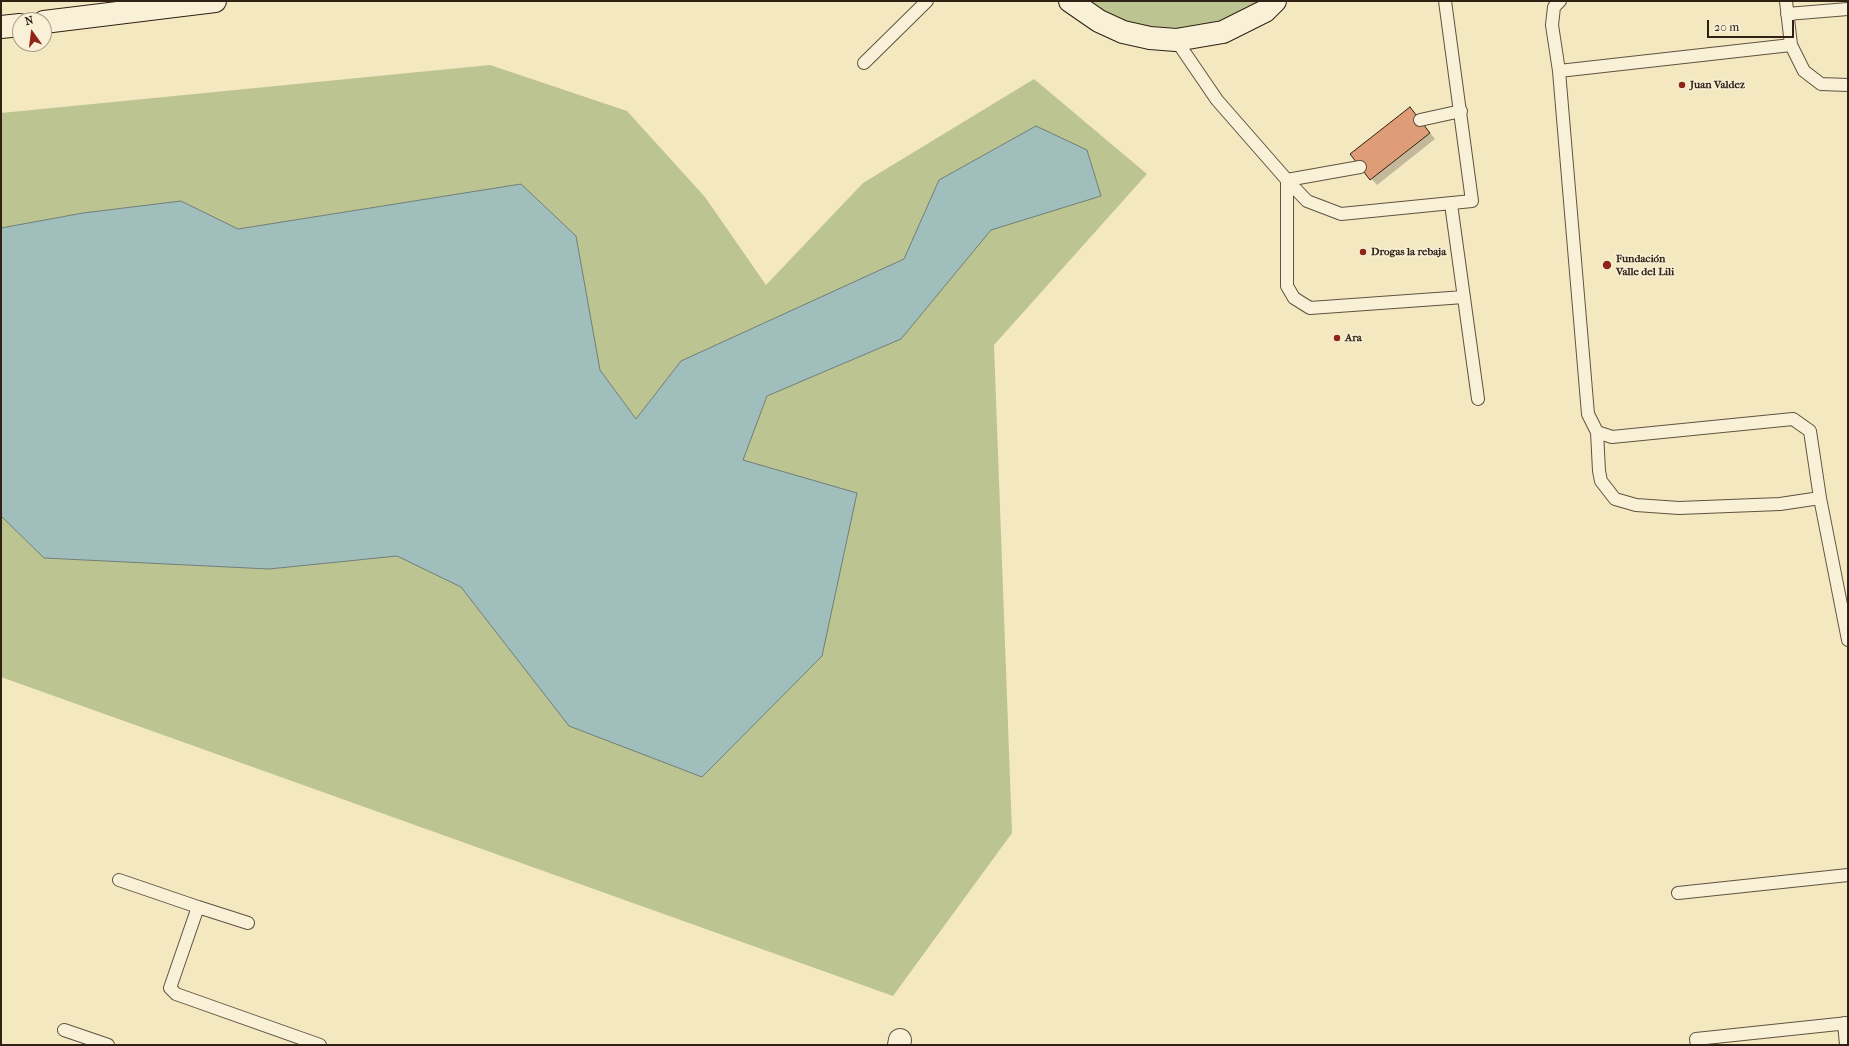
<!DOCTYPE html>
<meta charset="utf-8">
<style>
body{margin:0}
#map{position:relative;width:1849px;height:1046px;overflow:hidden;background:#f4e8c1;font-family:"IM FELL French Canon",serif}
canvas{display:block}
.frame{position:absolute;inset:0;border:2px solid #2f2114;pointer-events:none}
.north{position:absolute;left:12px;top:12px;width:40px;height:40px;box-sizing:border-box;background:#f8f0d7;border:1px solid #a89d89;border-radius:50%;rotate:346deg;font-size:11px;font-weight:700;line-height:16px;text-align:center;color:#2f2114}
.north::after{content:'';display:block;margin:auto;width:14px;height:18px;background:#8f2418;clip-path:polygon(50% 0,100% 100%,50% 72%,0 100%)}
.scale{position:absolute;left:1707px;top:20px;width:87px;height:18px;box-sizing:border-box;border:2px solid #2f2114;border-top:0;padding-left:5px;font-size:12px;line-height:14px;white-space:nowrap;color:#2f2114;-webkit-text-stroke:3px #f8f0d7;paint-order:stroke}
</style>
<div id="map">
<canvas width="1849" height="1046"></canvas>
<div class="frame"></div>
<div class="north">N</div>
<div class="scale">20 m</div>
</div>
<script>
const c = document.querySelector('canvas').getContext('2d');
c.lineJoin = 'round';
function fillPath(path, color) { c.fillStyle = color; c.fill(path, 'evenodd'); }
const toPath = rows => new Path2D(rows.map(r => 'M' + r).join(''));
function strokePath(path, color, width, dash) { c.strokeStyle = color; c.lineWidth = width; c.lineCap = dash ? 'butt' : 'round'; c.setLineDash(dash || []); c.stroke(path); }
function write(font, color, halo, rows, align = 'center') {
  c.font = font + ' "IM FELL French Canon",serif'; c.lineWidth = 3; c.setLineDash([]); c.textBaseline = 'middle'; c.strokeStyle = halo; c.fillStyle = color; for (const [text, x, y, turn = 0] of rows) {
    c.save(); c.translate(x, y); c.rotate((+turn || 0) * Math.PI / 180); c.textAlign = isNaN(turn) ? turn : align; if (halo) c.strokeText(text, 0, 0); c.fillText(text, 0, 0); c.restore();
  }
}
fillPath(toPath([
 [1070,1,1275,1,1176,40],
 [490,65,627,111,705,197,766,285,863,183,1034,79,1147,174,994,345,1012,833,893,996,1,677,1,113]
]), '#bcc592');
const water = toPath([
 [1036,126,1087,150,1101,196,991,230,901,339,767,396,743,460,857,493,822,656,702,777,569,726,461,587,397,556,269,569,44,558,1,516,1,228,83,213,181,201,238,229,521,184,576,236,600,370,636,419,681,361,904,259,939,180,1036,126]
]);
fillPath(water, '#9fbebc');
strokePath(water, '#727f79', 1);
fillPath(toPath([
 [1415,114,1435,139,1377,185,1351,155]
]), '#0003');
const building = toPath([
 [1410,107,1430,133,1370,180,1350,154,1410,107]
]);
fillPath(building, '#de9d76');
strokePath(building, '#2f2114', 1);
const lane = toPath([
 [1560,1,1554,7,1552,25,1559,71,1588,414,1597,432,1612,437,1793,419,1810,431,1820,498,1848,640],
 [1786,1,1791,45],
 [1787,14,1848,9],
 [1176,40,1217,100,1287,180,1307,201,1341,214,1472,201,1445,1],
 [864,63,927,1],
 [1559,71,1791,45,1804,71,1821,84,1848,85],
 [1420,120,1461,111],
 [1360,167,1287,180,1287,286,1294,298,1310,308,1464,297],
 [1451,204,1478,399],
 [1597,432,1599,471,1601,481,1615,499,1636,505,1679,508,1780,504,1820,498],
 [119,880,198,907,170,988,176,994,320,1045],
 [1678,893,1848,875],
 [198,907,248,923],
 [1844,1023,1846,1045],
 [64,1030,108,1045],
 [1697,1045,1696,1039,1848,1023]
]);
const street = toPath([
 [899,1045,900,1040]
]);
const secondary = toPath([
 [1070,1,1099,21,1123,32,1150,38,1176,40,1223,32,1265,11,1275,1],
 [44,22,215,1],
 [1,27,20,25]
]);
strokePath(lane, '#60533f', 14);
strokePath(street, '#60533f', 24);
strokePath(secondary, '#2f2114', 24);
strokePath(lane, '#f8f0d7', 12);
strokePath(street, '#f8f0d7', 22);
strokePath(secondary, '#f8f0d7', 22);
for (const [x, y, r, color] of [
 [1682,85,4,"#8f2418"],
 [1363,252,4,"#8f2418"],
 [1607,265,5,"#8f2418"],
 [1337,338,4,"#8f2418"]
]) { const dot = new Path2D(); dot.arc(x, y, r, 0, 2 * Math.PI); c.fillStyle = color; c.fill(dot); strokePath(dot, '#f8f0d7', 1.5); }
write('bold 11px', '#2f2114', '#f8f0d7', [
 ["Juan Valdez",1690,85],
 ["Drogas la rebaja",1371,252],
 ["Fundación",1616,259],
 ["Valle del Lili",1616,272],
 ["Ara",1345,338]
], 'left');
</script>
